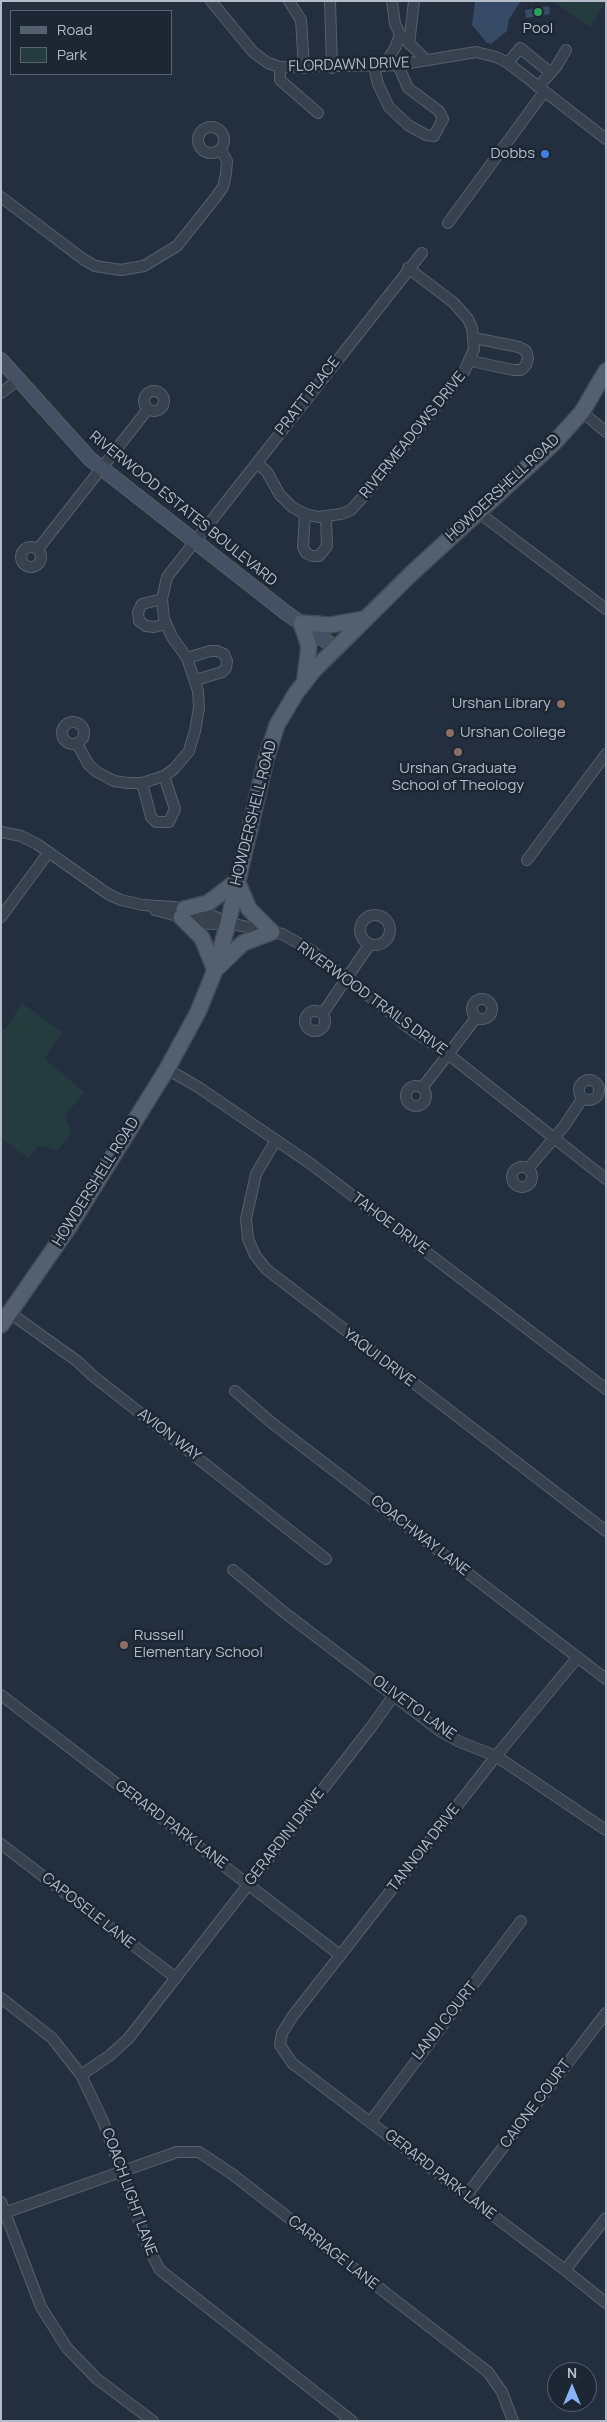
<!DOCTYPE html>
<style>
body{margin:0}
#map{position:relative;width:607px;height:2422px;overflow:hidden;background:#232f3e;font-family:Manrope,sans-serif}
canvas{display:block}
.frame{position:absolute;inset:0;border:2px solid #b4bcc9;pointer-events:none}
.legend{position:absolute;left:10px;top:10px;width:162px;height:65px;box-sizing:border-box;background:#1d2633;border:1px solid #59626f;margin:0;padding:6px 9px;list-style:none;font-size:15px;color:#b4bcc9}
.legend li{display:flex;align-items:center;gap:10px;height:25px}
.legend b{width:25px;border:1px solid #59626f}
.north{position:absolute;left:547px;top:2362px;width:50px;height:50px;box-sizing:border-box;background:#1d2633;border:1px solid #59626f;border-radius:50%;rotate:0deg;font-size:14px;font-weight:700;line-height:20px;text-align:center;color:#b4bcc9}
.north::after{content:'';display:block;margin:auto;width:18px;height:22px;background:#88b3fa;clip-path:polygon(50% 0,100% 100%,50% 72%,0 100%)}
</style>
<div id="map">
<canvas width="607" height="2422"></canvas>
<div class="frame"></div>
<ul class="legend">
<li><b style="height:6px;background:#55606e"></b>Road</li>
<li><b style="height:14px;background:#253c3f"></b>Park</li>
</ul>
<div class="north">N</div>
</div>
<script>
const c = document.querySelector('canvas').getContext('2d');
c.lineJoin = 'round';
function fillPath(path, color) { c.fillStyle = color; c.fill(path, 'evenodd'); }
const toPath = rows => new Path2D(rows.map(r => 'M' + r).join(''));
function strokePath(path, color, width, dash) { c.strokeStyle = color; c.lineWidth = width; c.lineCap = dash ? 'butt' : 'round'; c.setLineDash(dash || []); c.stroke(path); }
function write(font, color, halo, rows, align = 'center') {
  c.font = font + ' Manrope,sans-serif'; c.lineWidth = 5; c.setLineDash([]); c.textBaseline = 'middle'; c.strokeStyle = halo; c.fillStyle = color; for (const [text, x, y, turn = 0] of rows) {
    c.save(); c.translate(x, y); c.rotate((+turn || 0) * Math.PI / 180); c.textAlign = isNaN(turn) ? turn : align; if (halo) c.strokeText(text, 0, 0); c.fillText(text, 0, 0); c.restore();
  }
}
fillPath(toPath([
 [553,1,606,1,590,27],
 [22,1003,62,1032,45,1059,84,1092,65,1116,71,1133,57,1151,40,1145,28,1158,1,1138,1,1027,5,1030]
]), '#253c3f');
fillPath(toPath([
 [475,1,521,1,509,19,507,31,491,44,487,43,472,25],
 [549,6,550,14,526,18,525,10]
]), '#374a66');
const street = toPath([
 [211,1,253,52,268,63,280,67,398,65,476,52,496,57,508,63,606,139],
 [289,1,301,20,304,68],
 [330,1,332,68],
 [392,1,395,24,400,34,426,60],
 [409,44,414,1],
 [508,63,520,48,551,73],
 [374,66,378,84,389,107,408,125,426,135,434,136,443,119,439,111,408,88,398,65],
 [384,66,396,46,400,34],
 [280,67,280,80,318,113],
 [538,87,556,67,566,50],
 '198 140a13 13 0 1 1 26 0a13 13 0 1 1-26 0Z',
 [1,197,83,259,95,266,121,270,144,266,177,246,216,197,223,187,226,174,227,161,221,150],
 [448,223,544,92],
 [471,361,513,370,521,370,526,365,528,358,526,351,519,347,474,338],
 '144 401a10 10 0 1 1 20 0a10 10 0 1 1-20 0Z',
 [1,393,19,379],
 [582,412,606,432],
 [257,463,267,472,280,495,292,507,305,514,318,517,341,514,351,510,370,489,464,372,474,349,472,328,468,319,454,303,408,268],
 [478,512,606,609],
 [305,514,303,547,306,553,312,556,319,556,327,546,326,518],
 '21 557a10 10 0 1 1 20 0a10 10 0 1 1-20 0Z',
 [38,549,148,409],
 [162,599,142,604,138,612,139,621,146,626,154,627,166,624],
 [187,658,210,651,217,651,224,654,227,661,226,668,222,672,196,680],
 '62 733a11 11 0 1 1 22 0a11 11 0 1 1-22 0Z',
 [77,744,89,765,97,772,114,781,127,783,142,783,164,776,174,769,189,751,195,731,199,708,198,691,187,658,172,637,164,619,162,599,167,577,422,253],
 [142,783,151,817,156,822,169,822,175,809,164,776],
 [1,832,21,836,37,844,108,894,121,900,143,905,174,907,209,914,228,923,282,934,311,950,413,1031,448,1054,606,1179],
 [527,860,606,754],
 [155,910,208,924,226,923],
 '360 930a15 15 0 1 1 30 0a15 15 0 1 1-30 0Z',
 [1,917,49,852],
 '472 1009a10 10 0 1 1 20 0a10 10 0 1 1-20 0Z',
 '305 1021a10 10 0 1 1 20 0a10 10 0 1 1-20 0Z',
 [323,1013,370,944],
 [167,1069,198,1087,311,1164,606,1389],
 '579 1090a10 10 0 1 1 20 0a10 10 0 1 1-20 0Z',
 '406 1096a10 10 0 1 1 20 0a10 10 0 1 1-20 0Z',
 [422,1088,476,1018],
 [276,1140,256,1174,246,1219,248,1239,255,1255,266,1269,606,1531],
 '512 1177a10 10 0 1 1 20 0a10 10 0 1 1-20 0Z',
 [528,1169,565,1125,582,1099],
 [10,1313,77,1361,93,1376,326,1559],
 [235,1391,272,1423,606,1679],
 [233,1570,285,1613,440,1731,460,1742,496,1756,606,1830],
 [577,1658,496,1756,292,2017,282,2033,280,2045,292,2063,565,2270,606,2303],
 [1,1695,340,1955],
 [1,1844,176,1978],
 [1,1998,52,2038,81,2075,103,2121,149,2249,160,2270,352,2421],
 [81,2075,109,2056,128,2039,372,1726,394,1695],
 [371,2121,521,1921],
 [466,2196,606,2013],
 [1,2202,41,2307,67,2348,97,2379,153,2421],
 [1,2214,177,2152,199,2152,232,2174,488,2372,502,2392,513,2421],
 [565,2270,606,2218]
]);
const secondary = toPath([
 [1,360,90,459,285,612,336,648]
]);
const primary = toPath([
 [301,623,330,625,364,619],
 [301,623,309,646,305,679],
 [237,881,249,909,272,932],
 [184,909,208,903,237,881],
 [181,917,202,938,215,970],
 [216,969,243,943,272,932],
 [1,1325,69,1227,167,1069,198,1012,215,970,228,923,266,759,277,725,296,693,314,670,412,573,554,443,582,412,606,371]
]);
strokePath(street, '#565f6c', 12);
strokePath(secondary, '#565f6c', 16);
strokePath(primary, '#414a57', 18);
strokePath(street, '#38414e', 10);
strokePath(secondary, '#455062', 14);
strokePath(primary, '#55606e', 15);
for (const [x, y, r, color] of [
 [538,12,5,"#2e9e5b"],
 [545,154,5,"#3f7fe0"],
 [561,704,5,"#8d6e63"],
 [450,733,5,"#8d6e63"],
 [458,752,5,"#8d6e63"],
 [124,1645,5,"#8d6e63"]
]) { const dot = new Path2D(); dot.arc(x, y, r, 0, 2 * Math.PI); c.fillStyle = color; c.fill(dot); strokePath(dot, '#1d2633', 2); }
write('15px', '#b4bcc9', '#1d2633', [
 ["Pool",538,29],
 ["Dobbs",535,154,"right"],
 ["Urshan Library",551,704,"right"],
 ["Urshan College",460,733,"left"],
 ["Urshan Graduate",458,769],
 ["School of Theology",458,786],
 ["Russell",134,1636,"left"],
 ["Elementary School",134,1653,"left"]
]);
write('15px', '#b4bcc9', '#1d2633', [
 ["FLORDAWN DRIVE",349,65,-2],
 ["PRATT PLACE",308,396,-52],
 ["RIVERMEADOWS DRIVE",413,435,-51],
 ["HOWDERSHELL ROAD",503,488,-43],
 ["RIVERWOOD ESTATES BOULEVARD",183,509,39],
 ["HOWDERSHELL ROAD",254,813,-76],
 ["RIVERWOOD TRAILS DRIVE",372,999,36],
 ["HOWDERSHELL ROAD",96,1182,-58],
 ["TAHOE DRIVE",390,1224,37],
 ["YAQUI DRIVE",379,1358,37],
 ["AVION WAY",169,1435,38],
 ["COACHWAY LANE",420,1536,38],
 ["OLIVETO LANE",414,1708,36],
 ["GERARD PARK LANE",171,1825,37],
 ["GERARDINI DRIVE",285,1837,-52],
 ["TANNOIA DRIVE",424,1848,-52],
 ["CAPOSELE LANE",88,1911,38],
 ["LANDI COURT",445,2021,-52],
 ["CAIONE COURT",536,2104,-53],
 ["GERARD PARK LANE",440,2175,38],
 ["COACH LIGHT LANE",129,2192,70],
 ["CARRIAGE LANE",333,2253,38]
]);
</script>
